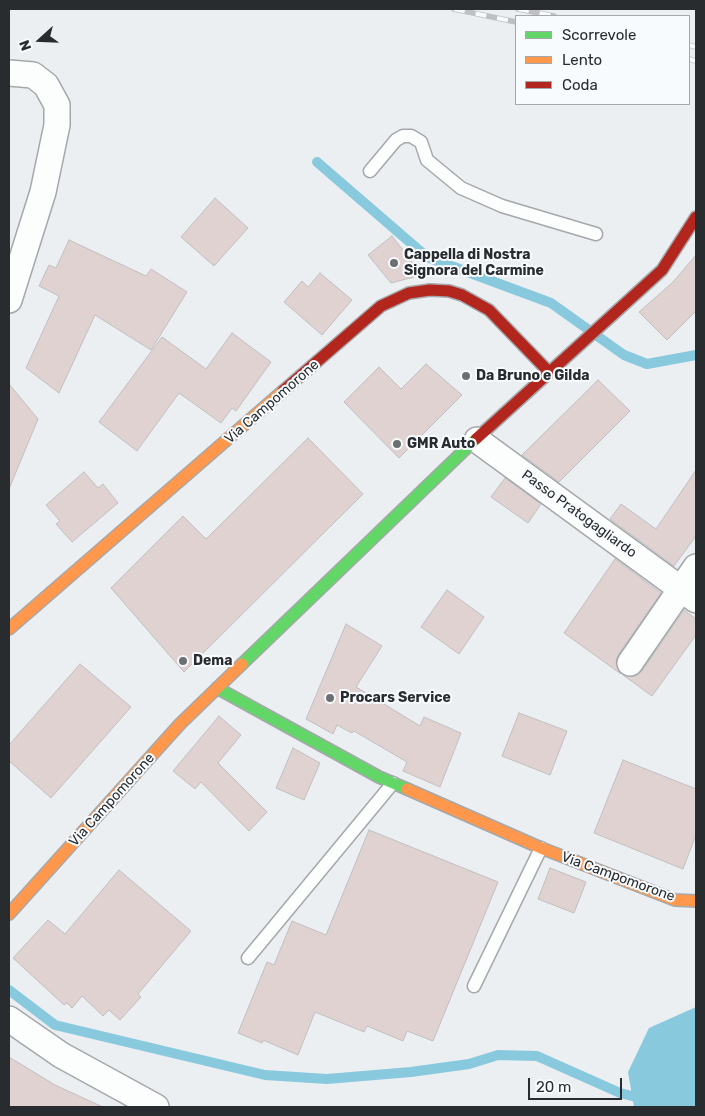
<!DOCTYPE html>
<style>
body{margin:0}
#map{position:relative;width:705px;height:1116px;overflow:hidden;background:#eceff2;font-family:Rubik,sans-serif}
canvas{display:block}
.frame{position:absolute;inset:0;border:10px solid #292c2e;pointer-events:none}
.legend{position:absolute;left:515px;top:15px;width:175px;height:90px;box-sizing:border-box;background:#f8fbfe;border:1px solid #a5a8ab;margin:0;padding:6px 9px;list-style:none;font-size:15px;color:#292c2e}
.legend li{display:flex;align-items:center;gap:10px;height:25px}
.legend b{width:25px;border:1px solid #a5a8ab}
.north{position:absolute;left:15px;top:15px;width:50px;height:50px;-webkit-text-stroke:4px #f8fbfe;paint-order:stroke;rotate:250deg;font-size:14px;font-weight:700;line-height:20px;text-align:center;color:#292c2e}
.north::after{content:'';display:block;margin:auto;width:18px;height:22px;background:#292c2e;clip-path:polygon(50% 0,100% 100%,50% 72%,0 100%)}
.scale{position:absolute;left:528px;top:1078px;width:94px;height:22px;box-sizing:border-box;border:2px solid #292c2e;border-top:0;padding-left:6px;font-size:15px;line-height:18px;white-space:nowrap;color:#292c2e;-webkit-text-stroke:4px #f8fbfe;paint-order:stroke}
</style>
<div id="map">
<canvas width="705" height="1116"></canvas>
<div class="frame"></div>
<ul class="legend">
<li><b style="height:6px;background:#63d668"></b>Scorrevole</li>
<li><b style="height:6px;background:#ff974d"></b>Lento</li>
<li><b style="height:6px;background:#b3261e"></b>Coda</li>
</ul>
<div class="north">N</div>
<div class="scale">20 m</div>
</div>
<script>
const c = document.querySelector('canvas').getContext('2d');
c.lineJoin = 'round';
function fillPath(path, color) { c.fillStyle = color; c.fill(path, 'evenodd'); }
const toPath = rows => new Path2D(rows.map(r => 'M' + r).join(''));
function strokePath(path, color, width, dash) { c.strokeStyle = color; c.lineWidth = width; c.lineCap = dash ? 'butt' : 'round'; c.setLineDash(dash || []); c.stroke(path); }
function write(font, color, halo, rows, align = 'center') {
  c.font = font + ' Rubik,sans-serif'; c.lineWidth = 4; c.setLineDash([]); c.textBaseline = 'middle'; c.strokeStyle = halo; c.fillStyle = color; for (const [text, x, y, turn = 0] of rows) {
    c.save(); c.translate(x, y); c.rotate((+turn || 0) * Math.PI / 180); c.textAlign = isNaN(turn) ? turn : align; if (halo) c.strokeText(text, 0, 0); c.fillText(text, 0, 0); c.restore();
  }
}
fillPath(toPath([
 [696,1007,696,1107,634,1107,628,1072,649,1028]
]), '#89c9de');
strokePath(toPath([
 [317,162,427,257,551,303,624,355,647,364,696,355],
 [9,990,55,1025,265,1075,327,1079,411,1072,469,1064,498,1055,537,1056,620,1093,644,1099]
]), '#89c9de', 10);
const building = toPath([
 [215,198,248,228,214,266,181,237,215,198],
 [392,236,420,272,414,277,391,283,368,255,392,236],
 [69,240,146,276,151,269,187,292,151,350,95,315,59,393,26,368,59,296,39,286,49,265,56,268,69,240],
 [696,255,696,311,667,340,639,312,673,282,696,255],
 [320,273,352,300,322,335,284,302,302,281,308,287,320,273],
 [232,333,271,362,236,411,232,408,221,423,179,393,137,451,99,422,162,337,206,369,232,333],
 [426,364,462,395,399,458,344,402,379,367,401,389,426,364],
 [598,380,630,411,559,482,522,455,598,380],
 [9,384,38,419,9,489,9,384],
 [308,438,363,494,184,672,111,588,183,516,206,539,308,438],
 [696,470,696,536,674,566,610,519,621,504,656,529,696,470],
 [84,472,98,488,103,484,118,503,72,542,56,524,60,521,46,505,84,472],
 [505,478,541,504,528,523,491,497,505,478],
 [615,559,661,593,618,655,616,662,621,674,564,633,615,559],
 [447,590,484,617,459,654,421,627,447,590],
 [684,610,696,619,696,635,652,696,623,675,636,676,642,671,684,610],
 [346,624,382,646,356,687,420,726,424,717,461,733,440,787,403,771,407,762,354,731,352,733,337,725,333,734,306,719,346,624],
 [80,664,131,707,51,798,9,761,9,745,80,664],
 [519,713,567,731,550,775,502,756,519,713],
 [219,716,241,735,218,763,267,812,249,831,201,782,195,789,173,771,219,716],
 [293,748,320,763,304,800,276,788,293,748],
 [623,760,696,789,696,835,683,869,594,833,623,760],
 [369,830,498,882,433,1041,407,1031,403,1041,367,1026,364,1032,315,1012,298,1055,263,1040,262,1043,238,1033,267,962,274,965,292,921,326,935,369,830],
 [550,868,586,882,574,913,538,899,550,868],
 [119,870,191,931,138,994,141,997,120,1020,109,1010,103,1016,82,996,72,1008,67,1003,64,1005,13,958,48,920,65,934,119,870],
 [9,1057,55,1085,103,1107,9,1107,9,1057]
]);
fillPath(building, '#dfd2d0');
strokePath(building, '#c0bfc0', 1);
const lane = toPath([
 [370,171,396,140,403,136,411,136,421,142,427,160,461,188,502,206,596,234],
 [248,958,393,783],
 [474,986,541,848]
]);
const street = toPath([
 [9,73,33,75,46,85,57,105,57,125,43,192,9,300],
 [477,440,696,600],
 [630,663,696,567],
 [9,1019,61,1055,156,1107]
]);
const fast = toPath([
 [242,664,476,439],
 [217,688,379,777,407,789]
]);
const slow = toPath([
 [9,629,283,391],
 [407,789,541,848,675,900,696,901],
 [9,914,180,724,242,664]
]);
const jam = toPath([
 [283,391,381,306,409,293,430,290,449,291,462,295,489,310,549,372],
 [476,439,662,270,696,217]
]);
strokePath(lane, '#a5a8aa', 15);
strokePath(street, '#a5a8aa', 28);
strokePath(fast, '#a5a8aa', 14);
strokePath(slow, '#a5a8aa', 14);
strokePath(jam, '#a5a8aa', 14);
strokePath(lane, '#fcfdfd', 12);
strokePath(street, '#fcfdfd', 25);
strokePath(fast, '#63d668', 11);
strokePath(slow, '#ff974d', 11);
strokePath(jam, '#b3261e', 11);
const rail = toPath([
 [454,9,516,22],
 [518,9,554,16],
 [689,45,696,47],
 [689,59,696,61]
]);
strokePath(rail, '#bfc0c1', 5.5);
strokePath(rail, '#f8fbfe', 4, [11]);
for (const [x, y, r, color] of [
 [394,263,5,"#6d7073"],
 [466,376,5,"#6d7073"],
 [397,444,5,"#6d7073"],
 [183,661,5,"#6d7073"],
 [330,698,5,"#6d7073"]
]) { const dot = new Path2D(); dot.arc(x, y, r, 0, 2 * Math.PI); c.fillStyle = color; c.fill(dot); strokePath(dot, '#f8fbfe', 2); }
write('bold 14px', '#292c2e', '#f8fbfe', [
 ["Cappella di Nostra",404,255],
 ["Signora del Carmine",404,271],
 ["Da Bruno e Gilda",476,376],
 ["GMR Auto",407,444],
 ["Dema",193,661],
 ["Procars Service",340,698]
], 'left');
write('14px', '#292c2e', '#f8fbfe', [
 ["Via Campomorone",272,402,-41],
 ["Passo Pratogagliardo",579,514,36],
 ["Via Campomorone",112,800,-48],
 ["Via Campomorone",618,877,20]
]);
</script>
